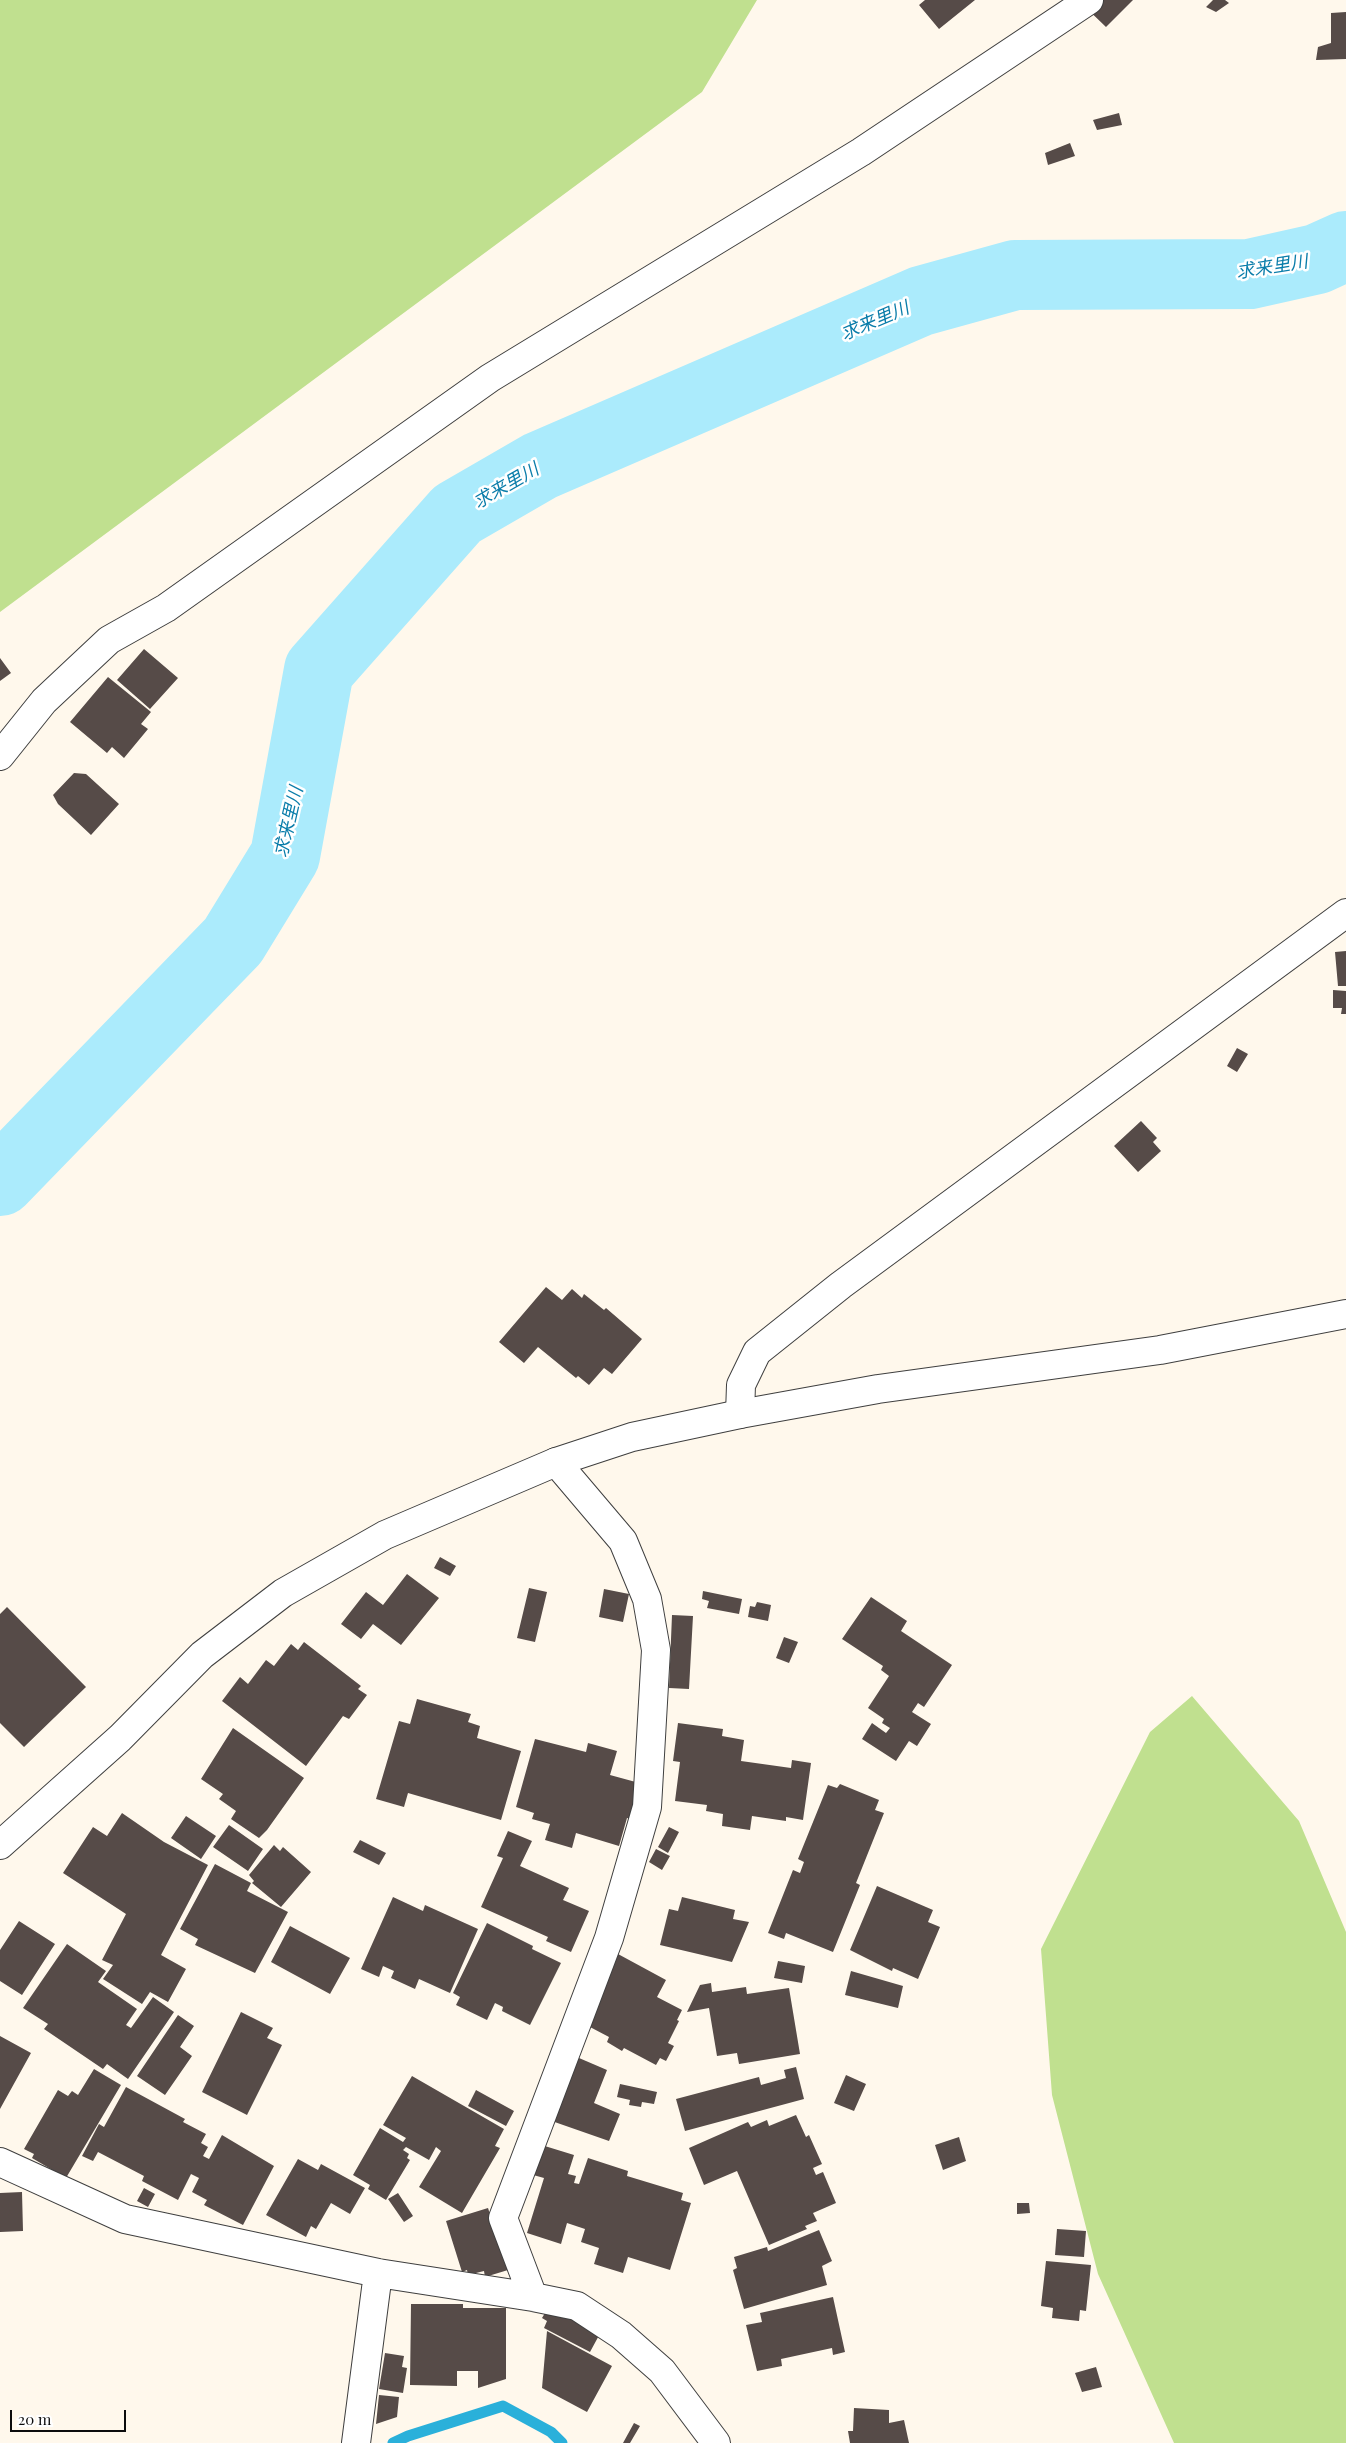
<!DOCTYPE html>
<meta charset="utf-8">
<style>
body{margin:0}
#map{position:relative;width:1346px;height:2443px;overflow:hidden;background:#fff8ec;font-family:"Playfair Display",serif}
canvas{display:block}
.scale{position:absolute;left:10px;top:2410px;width:116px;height:22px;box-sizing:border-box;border:2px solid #0c0c0c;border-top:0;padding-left:6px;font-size:15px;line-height:18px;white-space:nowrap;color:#0c0c0c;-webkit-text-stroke:4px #fff;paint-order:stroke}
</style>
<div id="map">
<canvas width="1346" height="2443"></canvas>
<div class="scale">20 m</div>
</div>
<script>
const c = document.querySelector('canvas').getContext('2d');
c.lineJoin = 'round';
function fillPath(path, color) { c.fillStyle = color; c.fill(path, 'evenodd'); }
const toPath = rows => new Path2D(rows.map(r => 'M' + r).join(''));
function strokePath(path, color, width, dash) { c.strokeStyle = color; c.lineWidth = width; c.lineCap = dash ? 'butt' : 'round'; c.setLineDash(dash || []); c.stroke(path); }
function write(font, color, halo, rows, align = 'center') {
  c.font = font + ' "Playfair Display","Noto Sans JP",serif'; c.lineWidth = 5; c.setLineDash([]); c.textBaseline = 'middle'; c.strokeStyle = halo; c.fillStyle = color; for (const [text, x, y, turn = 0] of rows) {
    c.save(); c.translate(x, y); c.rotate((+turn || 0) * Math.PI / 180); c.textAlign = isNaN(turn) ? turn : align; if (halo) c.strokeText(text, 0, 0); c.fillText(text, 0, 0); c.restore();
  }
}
fillPath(toPath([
 [0,0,757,0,702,92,0,612],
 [1192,1696,1299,1821,1346,1932,1346,2443,1174,2443,1098,2274,1052,2095,1041,1949,1150,1732]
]), '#c0e08f');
strokePath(toPath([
 [393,2443,408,2436,503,2406,551,2432,562,2443]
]), '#2ab0da', 11);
strokePath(toPath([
 [0,1181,233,941,285,856,319,670,457,514,540,466,921,301,1015,275,1250,274,1317,259,1346,246]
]), '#abebfc', 70);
fillPath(toPath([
 [925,0,975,0,939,29,919,5],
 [1078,0,1133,0,1106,27],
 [1213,0,1225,0,1229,3,1216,12,1206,7],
 [1346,12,1346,59,1316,60,1318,47,1331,43,1331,13],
 [1119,113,1122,125,1097,130,1093,120],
 [1070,143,1075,156,1048,165,1045,153],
 [144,649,178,678,150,709,117,680],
 [0,658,11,673,0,681],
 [108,677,151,712,141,724,148,729,124,758,112,747,107,753,70,722],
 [74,773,86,774,119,804,91,835,58,804,53,795],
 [1346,951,1346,986,1338,986,1335,952],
 [1333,990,1346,991,1346,1014,1341,1014,1342,1008,1333,1008],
 [1237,1048,1248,1054,1237,1072,1227,1066],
 [1141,1121,1157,1138,1153,1142,1161,1151,1138,1172,1114,1146],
 [546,1287,562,1300,572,1289,582,1298,584,1294,604,1310,606,1308,642,1339,612,1374,604,1368,589,1385,578,1376,576,1378,538,1347,524,1363,499,1342],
 [440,1557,456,1566,450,1576,434,1568],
 [407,1574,439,1598,401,1645,373,1624,361,1639,341,1624,366,1592,383,1605],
 [529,1588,547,1592,535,1642,517,1638],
 [604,1589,629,1594,623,1622,599,1617],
 [703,1591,742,1599,739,1614,707,1608,709,1601,702,1599],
 [871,1597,907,1621,901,1631,952,1665,924,1707,918,1703,912,1712,931,1724,917,1746,909,1741,896,1761,862,1739,872,1723,886,1733,890,1728,882,1723,884,1719,868,1708,889,1676,881,1670,883,1666,842,1639],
 [757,1602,771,1605,768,1621,748,1617,750,1606,755,1607],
 [7,1607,86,1687,24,1747,0,1723,0,1614],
 [672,1615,693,1616,689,1689,669,1688],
 [784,1637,798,1642,789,1663,776,1658],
 [304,1642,361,1686,358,1689,367,1695,349,1719,343,1716,306,1766,222,1701,240,1677,248,1684,266,1660,274,1666,291,1644,298,1650],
 [417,1699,471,1714,468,1722,480,1726,477,1738,521,1751,501,1820,408,1793,404,1807,376,1799,399,1721,410,1724],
 [678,1723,723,1729,722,1736,744,1740,741,1761,791,1768,792,1760,811,1763,803,1820,786,1817,786,1821,752,1816,750,1830,722,1826,723,1814,706,1811,707,1805,675,1801,680,1762,673,1761],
 [233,1728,304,1778,267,1830,259,1838,231,1819,236,1811,219,1799,223,1794,201,1779],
 [535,1739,586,1752,588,1743,617,1751,610,1775,643,1784,633,1820,627,1818,619,1846,576,1833,572,1848,545,1840,550,1824,532,1819,534,1813,516,1807],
 [840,1784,879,1800,875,1810,884,1813,856,1883,860,1885,833,1952,786,1933,784,1939,768,1933,793,1870,800,1873,804,1862,798,1859,828,1785,837,1788],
 [122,1813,164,1842,208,1865,161,1955,186,1969,168,2002,150,1992,142,2004,103,1979,113,1965,102,1960,126,1914,63,1873,93,1827,107,1836],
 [186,1816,216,1836,201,1859,171,1838],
 [229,1825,263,1849,248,1871,213,1847],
 [669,1827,679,1832,668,1853,658,1847],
 [508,1831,532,1841,520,1866,569,1888,563,1900,589,1911,571,1952,546,1941,548,1937,481,1907,503,1858,497,1856],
 [360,1840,386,1853,379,1865,353,1852],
 [274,1845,280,1851,283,1847,311,1872,281,1907,252,1883,254,1881,249,1875],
 [656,1849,670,1856,662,1870,649,1862],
 [215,1864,251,1883,247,1891,288,1912,255,1973,195,1945,198,1939,180,1929],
 [877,1886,933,1910,928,1922,940,1927,918,1979,893,1968,892,1971,850,1950],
 [393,1897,423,1911,425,1905,478,1929,450,1993,419,1979,415,1989,391,1978,394,1971,383,1966,379,1977,361,1969],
 [682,1897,735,1910,733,1919,749,1922,732,1962,660,1945,669,1909,678,1911],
 [19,1921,55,1944,22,1995,0,1981,0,1950],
 [487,1923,533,1946,532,1949,561,1963,530,2025,502,2011,503,2007,495,2003,487,2020,456,2005,460,1997,453,1993],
 [290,1926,350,1958,330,1994,271,1962],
 [67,1944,106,1971,98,1982,137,2009,126,2025,131,2028,153,1997,174,2012,128,2079,107,2064,103,2069,44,2029,48,2024,23,2008],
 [618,1954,666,1980,657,1997,682,2010,677,2020,679,2021,668,2043,674,2046,666,2061,660,2058,656,2065,624,2048,622,2051,607,2042,609,2037,590,2027,578,2030],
 [778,1961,805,1966,802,1983,774,1978],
 [851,1971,903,1986,898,2008,845,1995],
 [711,1983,712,1992,746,1987,747,1994,789,1988,800,2054,739,2064,737,2053,717,2056,709,2008,687,2012,700,1985],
 [241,2012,273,2028,267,2038,282,2045,247,2115,202,2092],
 [178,2015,194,2026,180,2047,192,2056,165,2095,137,2076],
 [0,2036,31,2053,0,2109],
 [572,2055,607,2070,594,2103,620,2114,609,2141,546,2119],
 [796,2067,804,2099,685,2131,676,2099,759,2077,761,2085,786,2078,784,2070],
 [94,2069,121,2085,66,2178,32,2158,34,2154,24,2149,58,2090,68,2096,72,2091,78,2095],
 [846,2075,866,2084,854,2111,834,2103],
 [412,2076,504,2129,495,2146,500,2148,462,2213,419,2187,441,2151,436,2147,429,2160,406,2147,403,2150,409,2154,407,2158,410,2160,386,2200,368,2189,370,2185,353,2175,380,2128,403,2142,406,2138,383,2125],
 [620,2084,657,2092,654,2104,642,2102,641,2107,629,2105,630,2100,617,2097],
 [126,2087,185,2119,183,2122,206,2134,201,2143,208,2147,203,2156,209,2159,222,2135,274,2166,243,2225,204,2205,207,2200,192,2192,199,2178,191,2174,178,2200,142,2181,144,2176,98,2152,93,2161,82,2156,99,2124,104,2127],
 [476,2090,514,2111,506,2126,468,2106],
 [796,2115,806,2137,809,2135,822,2164,813,2168,816,2175,823,2172,836,2203,813,2213,817,2221,805,2226,807,2229,769,2245,737,2171,704,2185,689,2148,748,2122,751,2127,767,2120,769,2126],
 [959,2137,966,2161,943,2170,935,2145],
 [535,2143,574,2155,568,2174,576,2176,574,2183,579,2184,588,2158,628,2171,627,2176,683,2193,681,2200,691,2203,670,2270,628,2257,623,2273,594,2264,599,2248,581,2242,585,2229,567,2223,561,2244,527,2233,544,2178,526,2173],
 [298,2159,318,2170,321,2164,365,2188,350,2214,331,2203,316,2229,311,2226,306,2237,266,2215],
 [144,2188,155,2194,148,2207,137,2201],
 [22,2192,23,2231,0,2232,0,2193],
 [398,2193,413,2216,404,2222,388,2199],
 [1017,2203,1029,2203,1030,2213,1017,2214],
 [488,2208,508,2270,485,2277,484,2271,468,2275,467,2270,462,2272,446,2221],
 [1057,2229,1086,2231,1084,2257,1055,2255],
 [819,2230,832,2261,822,2266,827,2285,744,2309,733,2270,737,2268,734,2257,767,2247,768,2251],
 [1046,2261,1091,2265,1086,2311,1080,2310,1079,2321,1052,2318,1053,2308,1041,2306],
 [833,2297,845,2352,833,2355,832,2348,781,2359,782,2366,757,2371,746,2325,762,2322,760,2313],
 [411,2304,463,2304,463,2308,506,2308,506,2379,478,2388,478,2371,457,2371,457,2386,410,2385],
 [548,2308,603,2328,590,2352,544,2328,547,2321,542,2318],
 [547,2331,612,2366,587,2412,542,2388],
 [385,2353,404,2356,402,2367,407,2368,403,2393,379,2389],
 [1096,2367,1102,2387,1082,2392,1075,2373],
 [379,2395,399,2397,397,2417,376,2424],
 [854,2408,889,2410,889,2423,904,2420,909,2443,850,2443,848,2431,853,2431],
 [634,2423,640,2426,630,2443,623,2443]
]), '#564b48');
const minor = toPath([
 [0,756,44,701,109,640,166,608,490,378,861,152,1089,0],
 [740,1414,741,1385,757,1352,841,1285,1346,913],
 [0,2162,125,2219,378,2273,533,2297,577,2306,621,2335,662,2371,716,2443],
 [533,2297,503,2218,609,1938,647,1807,656,1650,647,1599,623,1541,556,1462],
 [356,2443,378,2273]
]);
const tertiary = toPath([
 [0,1845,120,1738,202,1655,283,1593,385,1535,556,1462,632,1437,740,1414,878,1389,1160,1350,1346,1314]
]);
strokePath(minor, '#3f3f3f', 30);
strokePath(tertiary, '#3f3f3f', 30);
strokePath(minor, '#fff', 28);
strokePath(tertiary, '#fff', 28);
write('italic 18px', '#0a7daa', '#fff', [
 ["求来里川",1272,267,-9],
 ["求来里川",875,321,-23],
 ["求来里川",506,486,-30],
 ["求来里川",289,822,-77]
]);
</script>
